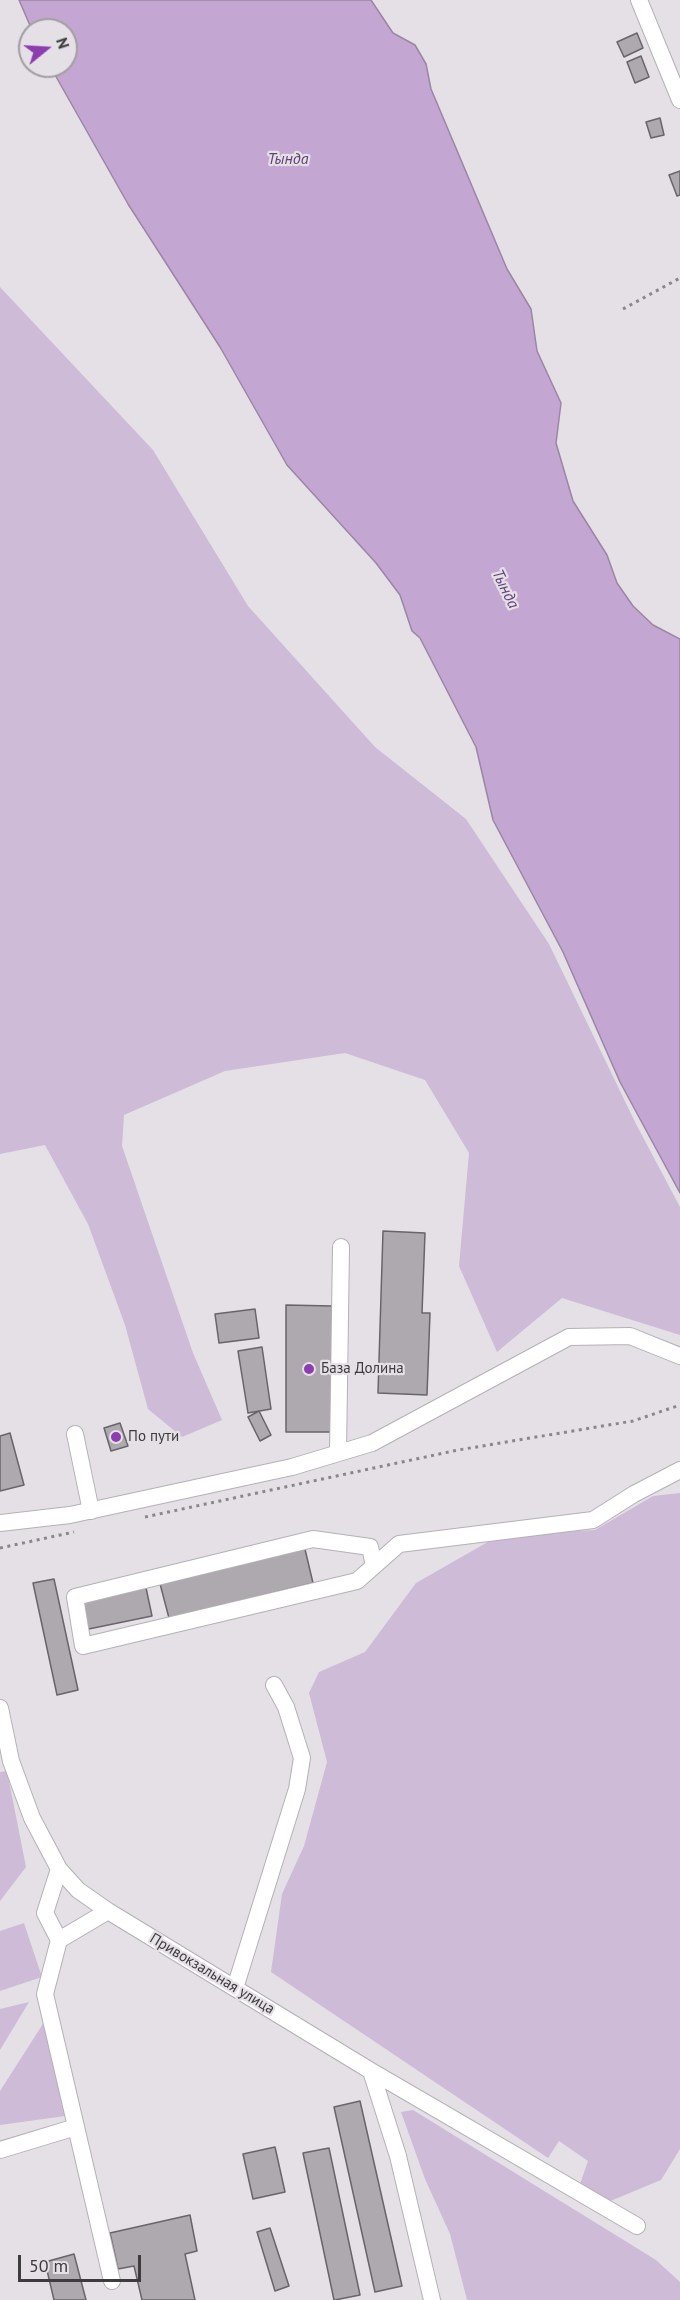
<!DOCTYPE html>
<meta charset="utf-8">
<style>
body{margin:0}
#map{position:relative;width:680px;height:2300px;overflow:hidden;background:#e4e0e6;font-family:"PT Sans",sans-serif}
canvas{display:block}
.north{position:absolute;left:18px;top:18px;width:60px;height:60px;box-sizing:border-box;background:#e4e0e6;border:2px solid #a19ea2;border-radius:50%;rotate:72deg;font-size:16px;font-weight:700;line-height:24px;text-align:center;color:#3d3b3d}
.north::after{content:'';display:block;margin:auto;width:21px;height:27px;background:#8c3eaf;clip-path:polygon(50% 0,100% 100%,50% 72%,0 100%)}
.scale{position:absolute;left:18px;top:2255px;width:123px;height:27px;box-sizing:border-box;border:3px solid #3d3b3d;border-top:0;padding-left:8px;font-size:18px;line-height:21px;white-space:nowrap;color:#3d3b3d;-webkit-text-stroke:4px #e4e0e6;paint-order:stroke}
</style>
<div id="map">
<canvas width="680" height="2300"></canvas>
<div class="north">N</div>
<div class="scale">50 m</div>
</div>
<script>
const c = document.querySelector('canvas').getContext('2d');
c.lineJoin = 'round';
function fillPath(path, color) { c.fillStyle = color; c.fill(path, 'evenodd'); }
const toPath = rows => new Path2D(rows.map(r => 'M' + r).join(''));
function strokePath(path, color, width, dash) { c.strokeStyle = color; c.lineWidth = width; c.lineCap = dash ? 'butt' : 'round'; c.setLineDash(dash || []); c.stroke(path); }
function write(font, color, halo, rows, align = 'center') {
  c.font = font + ' "PT Sans",sans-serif'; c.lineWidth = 4.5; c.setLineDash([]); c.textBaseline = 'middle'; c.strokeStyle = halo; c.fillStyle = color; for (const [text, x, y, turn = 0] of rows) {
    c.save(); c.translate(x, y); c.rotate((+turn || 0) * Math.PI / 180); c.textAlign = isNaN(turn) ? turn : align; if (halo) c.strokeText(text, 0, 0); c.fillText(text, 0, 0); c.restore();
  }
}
fillPath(toPath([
 [0,287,153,450,248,606,375,747,466,819,549,944,636,1124,680,1207,680,1335,562,1298,497,1352,459,1266,469,1153,425,1080,345,1053,225,1071,124,1115,122,1146,193,1353,222,1420,182,1437,148,1409,125,1325,88,1224,45,1145,0,1154],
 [680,1493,680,2149,661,2180,608,2202,580,2184,588,2161,559,2141,548,2158,271,1972,282,1894,304,1846,327,1762,309,1693,319,1672,365,1652,416,1583,500,1535,595,1530,653,1496],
 [7,1771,26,1867,0,1901,0,1772],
 [24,1923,42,1977,0,1991,0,1931],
 [29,2002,0,2050,0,2009],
 [46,2019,65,2116,0,2125,0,2091],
 [413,2110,656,2260,680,2282,680,2300,467,2300,450,2234,425,2179,401,2112]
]), '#cebbd8');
const water = toPath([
 [19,0,371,0,393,33,415,45,426,64,431,89,507,269,531,309,537,351,561,403,556,443,573,501,607,555,617,583,633,606,653,625,680,639,680,1193,620,1082,563,952,493,820,476,747,420,638,412,631,400,595,376,563,287,465,220,347,128,204,50,66,66,66,66,30,32,30,19,0]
]);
fillPath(water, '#c3a6d2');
strokePath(water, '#9b86a5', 1.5);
const building = toPath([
 [637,33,643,48,624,57,617,42,637,33],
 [641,56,649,77,635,83,627,62,641,56],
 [660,118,664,135,651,138,646,122,660,118],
 [680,171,680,195,677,196,669,175,680,171],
 [383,1231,425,1233,422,1313,430,1313,427,1395,378,1393,383,1231],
 [286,1305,332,1306,332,1432,286,1432,286,1305],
 [255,1309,259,1338,219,1343,215,1314,255,1309],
 [262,1347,271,1409,248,1413,238,1351,262,1347],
 [259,1411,271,1435,260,1441,248,1417,259,1411],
 [120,1423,128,1446,111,1451,104,1428,120,1423],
 [10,1433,24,1485,0,1491,0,1436,10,1433],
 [304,1545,313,1583,169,1618,159,1580,304,1545],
 [54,1579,78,1690,57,1695,33,1583,54,1579],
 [145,1583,152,1616,79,1631,72,1598,145,1583],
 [360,2101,402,2286,375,2292,334,2107,360,2101],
 [275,2147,285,2192,253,2199,243,2154,275,2147],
 [329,2148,360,2295,335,2300,334,2300,303,2153,329,2148],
 [190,2215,197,2251,185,2254,195,2300,142,2300,134,2266,118,2269,110,2233,190,2215],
 [270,2228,289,2286,275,2291,257,2232,270,2228],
 [74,2254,86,2300,54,2300,45,2262,74,2254]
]);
fillPath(building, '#ada9af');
strokePath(building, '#68656a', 1.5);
const minor = toPath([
 [639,0,680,100],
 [75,1434,91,1511],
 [338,1453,341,1247],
 [0,1523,70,1515,292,1467,372,1443,569,1337,630,1336,680,1356],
 [374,1566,370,1547,313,1539,75,1597,83,1646,357,1581,374,1566,399,1544,593,1520,634,1494,680,1470],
 [0,1708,11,1761,32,1818,59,1869,78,1890,108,1911,371,2071,637,2226],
 [59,1869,45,1913,59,1940,45,1994,112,2281],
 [59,1940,108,1911],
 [235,1988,297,1789,302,1758,286,1707,274,1685],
 [371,2071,398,2156,432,2300],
 [0,2150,76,2127]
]);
strokePath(minor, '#b4b1b6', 18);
strokePath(toPath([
 [623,309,680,278],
 [145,1517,458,1450,633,1421,680,1405],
 [0,1548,74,1532]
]), '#8a878b', 3, [3, 4.5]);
strokePath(minor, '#fff', 16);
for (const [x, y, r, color] of [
 [309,1369,6,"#8c3eaf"],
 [116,1437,6,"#8c3eaf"]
]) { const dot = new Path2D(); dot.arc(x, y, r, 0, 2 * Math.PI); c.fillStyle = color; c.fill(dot); strokePath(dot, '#e4e0e6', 2); }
write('15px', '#3d3b3d', '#e4e0e6', [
 ["База Долина",321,1369],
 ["По пути",128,1437]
], 'left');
write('15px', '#3d3b3d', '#e4e0e6', [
 ["Привокзальная улица",212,1974,31]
]);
write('italic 16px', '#653f78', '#e4e0e6', [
 ["Тында",288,159],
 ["Тында",505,589,64]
]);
</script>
